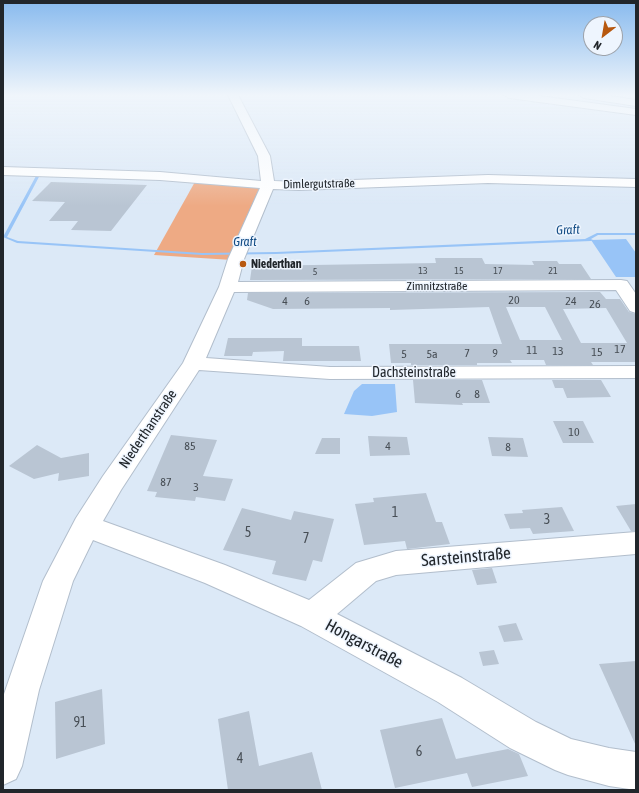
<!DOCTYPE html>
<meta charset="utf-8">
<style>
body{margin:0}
#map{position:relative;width:639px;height:793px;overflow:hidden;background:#dce9f7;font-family:"Asap Condensed",sans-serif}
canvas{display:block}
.frame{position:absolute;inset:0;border:4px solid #21262b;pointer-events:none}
.north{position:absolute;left:583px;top:16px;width:40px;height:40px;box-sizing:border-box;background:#eef5fe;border:1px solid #9ca2aa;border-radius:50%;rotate:211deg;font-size:11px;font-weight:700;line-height:16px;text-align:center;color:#21262b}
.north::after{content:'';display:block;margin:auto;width:14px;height:18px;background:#b7580f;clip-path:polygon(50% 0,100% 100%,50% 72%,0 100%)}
</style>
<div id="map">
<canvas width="639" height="793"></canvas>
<div class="frame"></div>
<div class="north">N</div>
</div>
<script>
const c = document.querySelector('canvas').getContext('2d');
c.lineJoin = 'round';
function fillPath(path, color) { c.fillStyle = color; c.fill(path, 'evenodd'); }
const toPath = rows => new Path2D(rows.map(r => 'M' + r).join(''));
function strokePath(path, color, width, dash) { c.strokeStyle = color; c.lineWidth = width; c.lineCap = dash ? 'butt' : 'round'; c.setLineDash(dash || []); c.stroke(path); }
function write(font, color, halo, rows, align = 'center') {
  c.font = font + ' "Asap Condensed",sans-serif'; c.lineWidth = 3; c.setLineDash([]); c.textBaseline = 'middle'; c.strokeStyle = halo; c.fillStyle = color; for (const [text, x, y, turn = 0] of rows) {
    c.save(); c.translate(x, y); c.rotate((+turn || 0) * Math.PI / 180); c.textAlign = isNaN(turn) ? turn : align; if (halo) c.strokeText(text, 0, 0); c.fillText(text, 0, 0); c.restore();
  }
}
fillPath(toPath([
 [196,180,262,187,232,260,154,255]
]), '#eeaa84');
fillPath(toPath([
 [626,239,636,253,636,277,616,277,591,240],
 [362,384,395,384,397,412,372,416,344,414,354,391]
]), '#98c4f7');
fillPath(toPath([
 [30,174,38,174,40,175,7,237,18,241,202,253,276,252,585,239,597,233,636,233,636,235,598,235,591,239,593,240,591,241,276,254,202,255,17,243,3,237,36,176,30,176,30,174]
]), '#98c4f7');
fillPath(toPath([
 [51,182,147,185,111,231,71,230,78,221,49,221,65,202,32,201],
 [435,258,482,258,485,264,534,265,532,261,557,261,559,264,581,264,591,279,250,280,252,266,436,263],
 [600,292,606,299,620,299,629,312,636,314,636,362,591,362,593,365,546,365,544,360,510,360,512,363,477,363,477,365,411,365,411,363,391,363,389,344,502,344,489,307,390,310,390,308,273,309,247,300,248,293],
 [506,307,545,307,562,340,520,340],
 [606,308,627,343,581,343,563,309],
 [228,338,302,338,302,346,359,346,361,361,283,361,284,351,253,352,252,356,224,356],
 [413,380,482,380,490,403,462,403,463,405,415,403],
 [552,380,601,380,611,397,567,398,563,388,555,388],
 [553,421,583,421,594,443,563,443],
 [171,435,217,440,203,476,233,479,225,501,196,497,195,501,155,497,157,492,147,491],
 [368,436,407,437,410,455,370,456],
 [488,437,523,438,528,457,492,456],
 [322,438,340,438,340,454,315,454],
 [37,445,61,458,89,453,89,476,58,481,59,473,34,479,9,466],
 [426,493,436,522,442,522,450,544,407,549,405,541,364,545,355,504,374,502,373,498],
 [636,504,636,531,631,531,616,506],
 [562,507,574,531,533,534,530,528,510,529,504,514,523,513,522,510],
 [242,508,291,520,294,511,334,519,322,562,313,560,306,581,272,574,276,561,223,550],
 [492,568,497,583,477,585,472,570],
 [516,623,523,640,504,642,498,626],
 [494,650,499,664,483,666,479,652],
 [636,661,636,746,599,664],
 [102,689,105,744,56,759,55,702],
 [249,711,259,766,312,752,322,790,228,790,218,719],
 [442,718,456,759,508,749,519,754,528,776,472,787,467,773,395,788,380,730]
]), '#b9c5d3');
const minor = toPath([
 [228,95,238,95,270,156,274,181,299,182,488,175,636,179,636,187,488,183,299,190,273,189,244,259,238,282,621,280,627,281,636,294,636,313,630,311,616,290,234,292,206,358,330,367,636,366,636,378,330,379,199,370,121,490,103,521,225,565,309,600,356,563,396,551,636,532,636,554,396,575,376,581,337,614,462,678,536,722,571,739,609,748,636,752,636,790,609,786,568,775,555,770,510,748,438,702,301,626,205,583,93,540,73,581,39,690,22,766,16,779,3,785,3,697,43,581,76,518,103,476,183,363,219,287,228,259,260,188,160,180,3,175,3,167,160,172,261,181,258,156,228,95],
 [579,95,604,95,636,100,636,106,584,98,579,95]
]);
const highway = toPath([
 [504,95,532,95,636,109,636,115,509,98,504,95]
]);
strokePath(minor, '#b2becc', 2);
strokePath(highway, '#b2becc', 2);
fillPath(minor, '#fff');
fillPath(highway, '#fff');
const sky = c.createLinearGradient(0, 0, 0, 206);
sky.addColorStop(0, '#88baee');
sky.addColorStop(0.46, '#eff5fb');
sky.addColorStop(1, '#eff5fb00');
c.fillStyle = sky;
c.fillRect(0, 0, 639, 206);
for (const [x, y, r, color] of [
 [243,264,4,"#b7580f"]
]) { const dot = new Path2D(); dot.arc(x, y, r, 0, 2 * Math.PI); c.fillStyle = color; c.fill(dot); strokePath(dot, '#eef5fe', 1.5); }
write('10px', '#474e55', null, [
 ["13",423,271],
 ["15",459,271],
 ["17",498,271],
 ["21",553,271],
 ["5",315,272]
]);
write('12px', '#21262b', '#eef5fe', [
 ["Dimlergutstraße",319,184,-1],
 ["Zimnitzstraße",437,286]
]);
write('bold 12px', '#21262b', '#eef5fe', [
 ["Niederthan",251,264]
], 'left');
write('12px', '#474e55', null, [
 ["20",514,300],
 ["4",285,301],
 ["6",307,301],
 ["24",571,301],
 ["26",595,304],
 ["17",620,349],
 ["11",532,350],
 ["13",558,351],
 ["15",597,352],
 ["7",467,353],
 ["9",495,353],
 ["5",404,354],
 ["5a",432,354],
 ["6",458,394],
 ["8",477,394],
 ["10",574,432],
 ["85",190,446],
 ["4",388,446],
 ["8",508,447],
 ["87",166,482],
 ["3",196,487]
]);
write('italic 13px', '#144d85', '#eef5fe', [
 ["Graft",568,230,-2],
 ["Graft",245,242]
]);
write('14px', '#21262b', '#eef5fe', [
 ["Dachsteinstraße",414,373],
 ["Niederthanstraße",148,429,-56]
]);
write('14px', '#474e55', null, [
 ["1",395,513],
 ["3",547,520],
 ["5",248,533],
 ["7",306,539],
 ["91",80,723],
 ["6",419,752],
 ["4",240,759]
]);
write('17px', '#21262b', '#eef5fe', [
 ["Sarsteinstraße",466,557,-5],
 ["Hongarstraße",364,644,28]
]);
</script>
